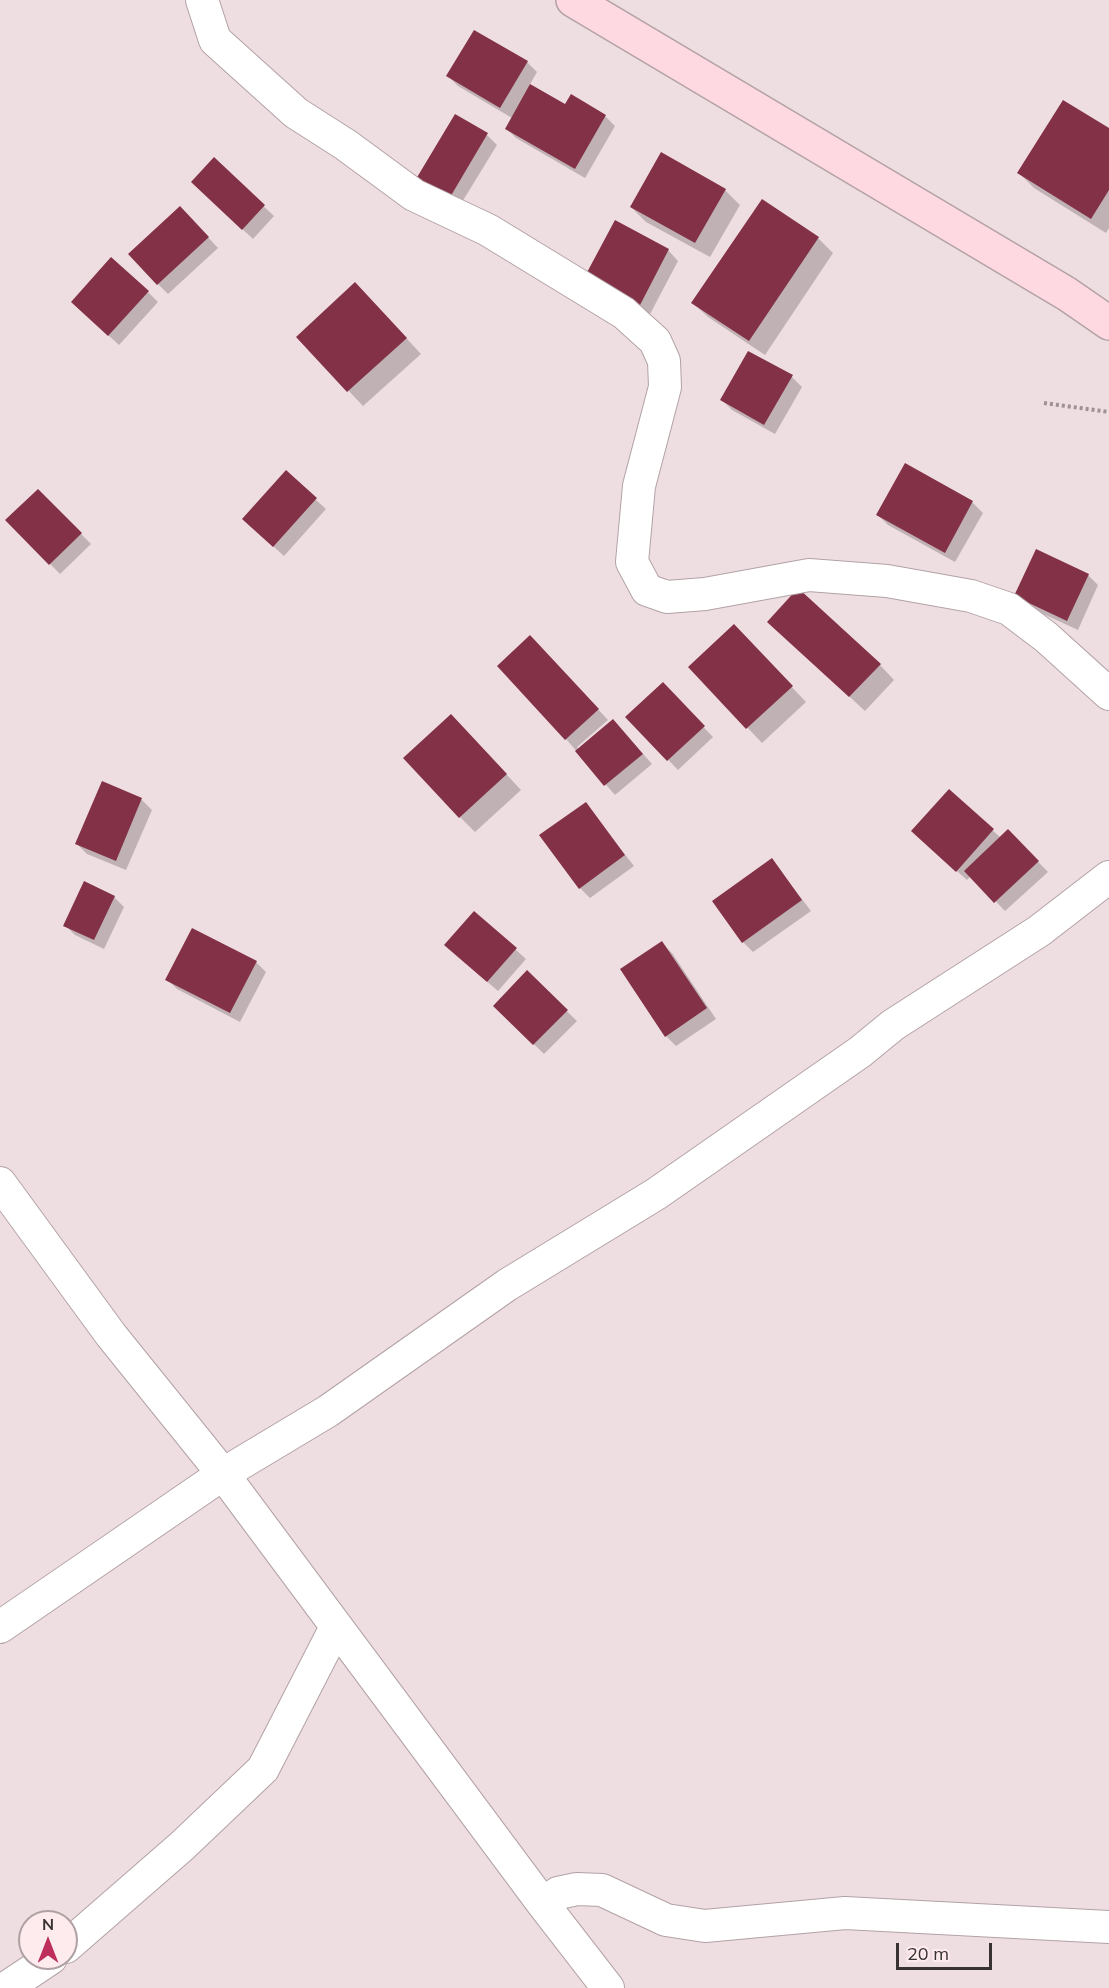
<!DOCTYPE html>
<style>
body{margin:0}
#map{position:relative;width:1109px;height:1988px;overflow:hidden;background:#efdee1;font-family:Mulish,sans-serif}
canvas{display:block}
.north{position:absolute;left:18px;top:1910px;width:60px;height:60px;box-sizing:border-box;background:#fdebee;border:2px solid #afa1a3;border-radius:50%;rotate:0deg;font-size:16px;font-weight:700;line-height:24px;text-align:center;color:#393233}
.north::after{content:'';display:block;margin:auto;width:21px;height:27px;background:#bd2e5d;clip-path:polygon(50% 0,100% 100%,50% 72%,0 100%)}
.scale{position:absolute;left:896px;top:1943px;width:96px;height:27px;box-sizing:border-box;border:3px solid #393233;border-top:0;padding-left:8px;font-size:18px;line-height:21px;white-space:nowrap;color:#393233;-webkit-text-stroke:4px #fdebee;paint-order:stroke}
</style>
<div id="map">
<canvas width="1109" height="1988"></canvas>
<div class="north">N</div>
<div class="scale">20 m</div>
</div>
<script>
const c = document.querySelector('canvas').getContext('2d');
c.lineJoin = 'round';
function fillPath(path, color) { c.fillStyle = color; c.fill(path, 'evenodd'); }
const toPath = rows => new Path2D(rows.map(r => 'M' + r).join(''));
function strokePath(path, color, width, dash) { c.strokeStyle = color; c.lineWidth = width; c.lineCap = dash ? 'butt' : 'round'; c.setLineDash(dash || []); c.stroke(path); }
fillPath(toPath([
 [527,62,537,72,529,86,565,106,605,116,615,126,585,178,516,138,506,128,512,118,458,86,448,76],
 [1109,130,1109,228,1106,233,1034,188,1019,173],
 [487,135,497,145,459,207,428,189],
 [214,160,274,216,253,239,203,192],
 [725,190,740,205,710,257,646,222,631,207],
 [762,201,818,238,833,253,765,355,708,317,693,303],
 [190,218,218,248,168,294,158,284],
 [616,222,668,250,678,261,649,316,596,288],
 [148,292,158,302,119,345,83,312],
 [370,299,421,354,363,406,298,337],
 [792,377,802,387,775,434,732,410,722,400],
 [906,466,973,503,983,513,955,562,888,525,878,515],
 [286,473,326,509,284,556,254,529],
 [38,491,91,544,60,574,7,520],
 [1088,575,1098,585,1078,630,1026,606,1016,596],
 [784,636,880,665,894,680,865,711],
 [748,641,806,702,762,743,690,667],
 [540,647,608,720,577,747,579,750,623,731,652,764,615,795,566,739],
 [663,685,713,737,678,770,627,717],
 [466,731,521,790,475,832,460,817],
 [103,783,142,800,152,810,126,870,87,854,77,844],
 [949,791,1001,838,1008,831,1048,872,1005,911,971,876,967,880,923,841],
 [585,804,634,866,590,898,580,888],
 [772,860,811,911,753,952,743,942],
 [114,897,124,907,104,949,75,935,65,925],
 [475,913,526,959,498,991,456,955],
 [662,943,672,953,716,1019,676,1046,666,1036],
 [256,962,266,972,240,1022,177,989,167,979],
 [527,973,577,1021,544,1054,495,1006]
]), '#0003');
fillPath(toPath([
 [474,30,528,61,500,108,446,76],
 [530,84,565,104,571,94,606,115,575,169,505,129],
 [1063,100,1109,128,1109,190,1091,219,1017,173],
 [455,114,488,133,449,199,416,179],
 [661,152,726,189,695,243,630,207],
 [214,157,265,205,242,230,191,182],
 [762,199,819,237,749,341,691,303],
 [180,206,209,237,157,285,128,254],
 [615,220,669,249,639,307,584,278],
 [111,257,149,291,108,336,71,302],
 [355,282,407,338,347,392,296,337],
 [748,351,793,375,764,425,720,400],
 [905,463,973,501,945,553,876,515],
 [286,470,317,498,273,547,242,519],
 [38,489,82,533,49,565,5,520],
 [1036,549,1089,574,1067,621,1014,596],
 [798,588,881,664,849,697,767,622],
 [734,624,793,686,746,729,688,667],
 [530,635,599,709,565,740,497,666],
 [663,682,705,726,667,761,625,717],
 [451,714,507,774,459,818,403,758],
 [613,719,643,754,604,786,575,751],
 [102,781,142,798,116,861,75,844],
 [949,789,994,829,956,872,911,831],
 [586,802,625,855,579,889,539,835],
 [1008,829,1039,861,994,903,964,871],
 [772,858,802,900,742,943,712,901],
 [84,881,115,896,94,940,63,926],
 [474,911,517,948,487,982,444,945],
 [192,928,257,961,230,1013,165,980],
 [662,941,707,1008,665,1037,620,969],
 [527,970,568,1010,533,1045,493,1006]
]), '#823147');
const street = toPath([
 [202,0,215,40,296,113,346,145,414,195,488,230,624,313,655,341,664,361,665,387,639,486,632,562,647,590,667,597,705,594,809,575,887,581,971,596,1009,609,1046,637,1109,694],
 [0,1183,111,1335,223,1474,543,1904,558,1893,577,1889,602,1890,666,1920,705,1926,845,1913,1109,1927],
 [0,1627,223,1474,328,1411,507,1285,656,1194,860,1052,893,1025,1039,931,1109,877],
 [543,1904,608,1988],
 [66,1947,182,1846,263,1769,336,1627],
 [6,1988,51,1958]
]);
const secondary = toPath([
 [573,0,1067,294,1109,323]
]);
strokePath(street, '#b3a2a5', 34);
strokePath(secondary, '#b3a2a5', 36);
strokePath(toPath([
 [1044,403,1109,412]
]), '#9d9193', 4, [3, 3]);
strokePath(street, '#fff', 32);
strokePath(secondary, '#ffd9e2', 33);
</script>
